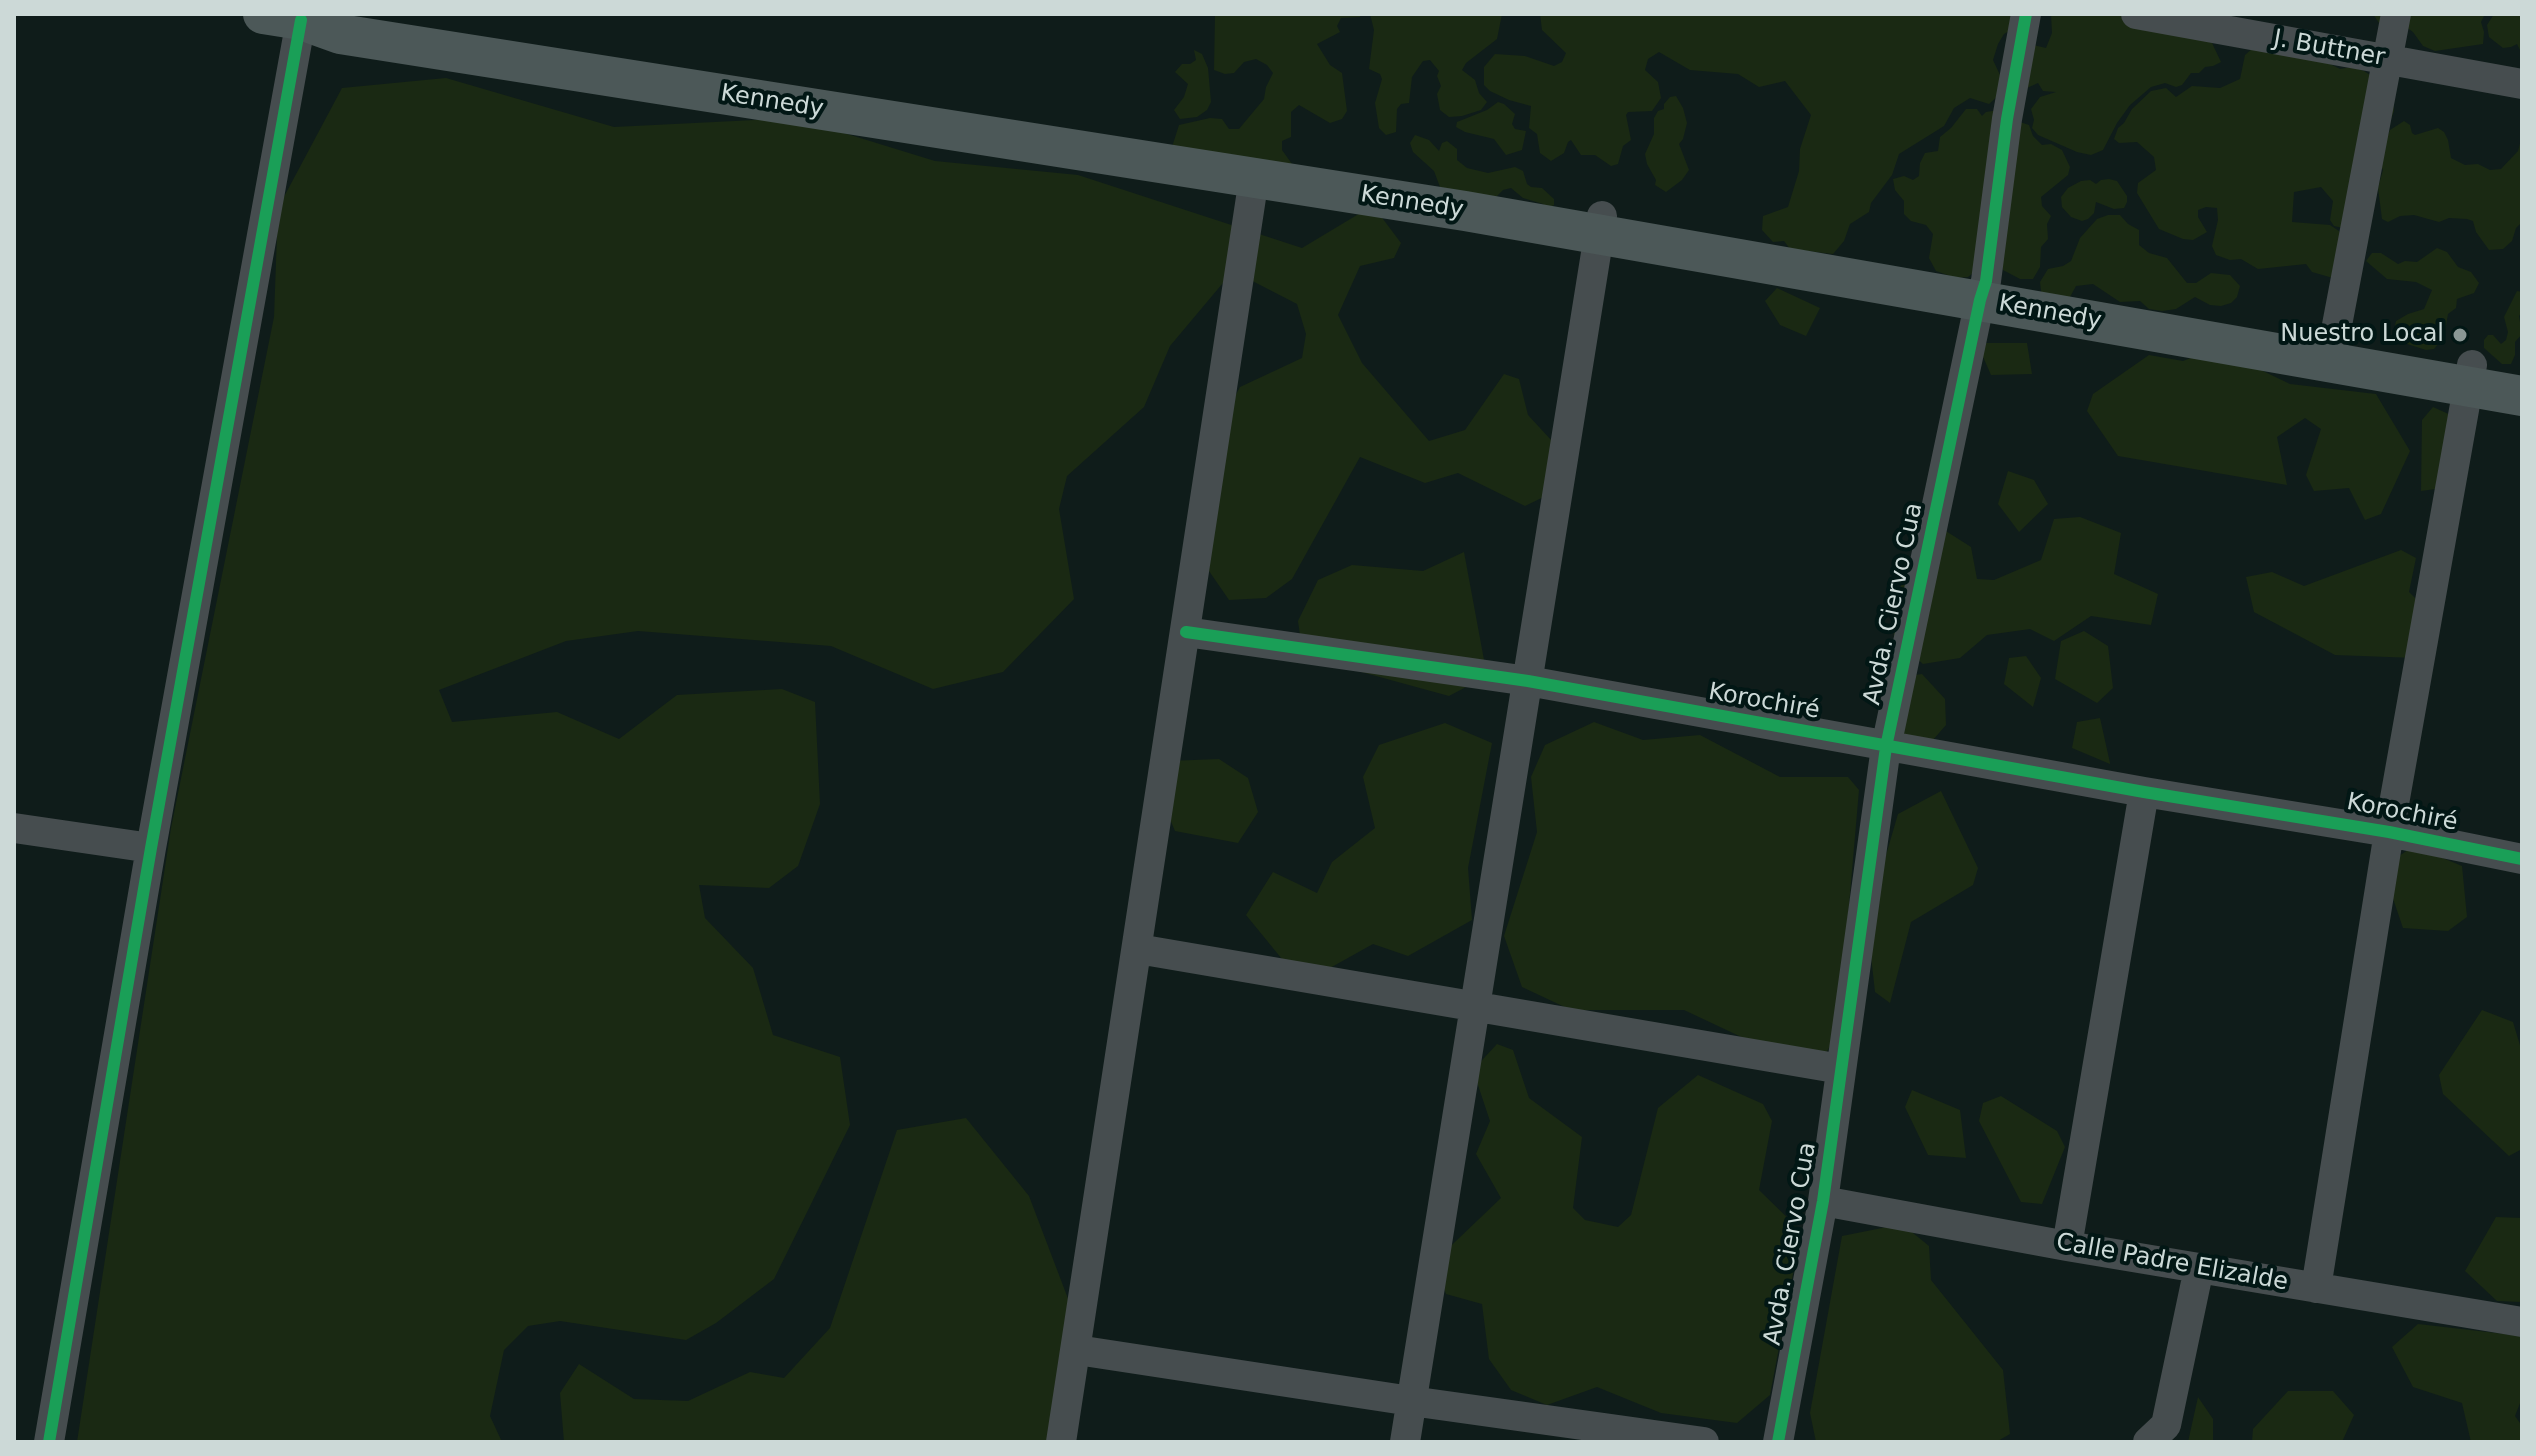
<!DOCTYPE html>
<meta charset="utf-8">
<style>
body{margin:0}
#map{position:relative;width:2536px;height:1456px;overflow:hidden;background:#0f1c1a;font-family:"DejaVu Sans",sans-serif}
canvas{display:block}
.frame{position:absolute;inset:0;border:16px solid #ccd9d7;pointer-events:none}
</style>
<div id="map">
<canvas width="2536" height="1456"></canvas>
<div class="frame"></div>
</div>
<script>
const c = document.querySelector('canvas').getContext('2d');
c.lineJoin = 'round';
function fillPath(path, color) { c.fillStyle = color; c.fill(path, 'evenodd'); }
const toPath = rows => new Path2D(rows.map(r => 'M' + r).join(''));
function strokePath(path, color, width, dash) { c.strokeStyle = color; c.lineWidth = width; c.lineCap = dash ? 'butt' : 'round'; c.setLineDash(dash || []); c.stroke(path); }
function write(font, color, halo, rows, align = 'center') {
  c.font = font + ' "DejaVu Sans",sans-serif'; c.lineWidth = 8; c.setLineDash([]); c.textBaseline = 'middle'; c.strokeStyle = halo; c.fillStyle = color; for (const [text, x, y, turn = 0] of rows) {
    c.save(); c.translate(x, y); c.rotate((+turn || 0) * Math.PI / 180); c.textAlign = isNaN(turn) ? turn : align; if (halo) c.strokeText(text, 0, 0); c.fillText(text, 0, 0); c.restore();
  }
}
fillPath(toPath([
 [1215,14,1361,14,1360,17,1341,18,1337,26,1340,32,1317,44,1330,65,1342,73,1347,111,1342,119,1330,123,1299,105,1291,112,1291,137,1282,141,1282,150,1292,164,1243,165,1232,154,1214,156,1172,147,1179,125,1210,118,1222,119,1229,129,1239,129,1264,99,1266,87,1273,73,1267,65,1256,59,1244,62,1234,73,1225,74,1214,70],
 [1370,14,1502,14,1497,39,1466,63,1462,70,1475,80,1479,93,1487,102,1481,110,1462,116,1449,117,1440,110,1437,94,1441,86,1437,76,1439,71,1430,60,1423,61,1412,77,1409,103,1401,104,1397,109,1396,132,1386,135,1379,128,1375,103,1382,79,1380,74,1369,69,1374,30],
 [1540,14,2024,14,2016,27,2004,34,1998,44,1993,60,2000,75,1999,95,1989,104,1970,98,1954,108,1944,126,1899,154,1892,175,1871,203,1869,212,1850,224,1844,241,1833,254,1790,249,1784,241,1773,242,1762,230,1763,216,1788,207,1799,171,1800,149,1811,115,1785,81,1759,87,1738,74,1690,70,1659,52,1648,59,1645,70,1658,82,1661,98,1652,111,1628,112,1626,115,1631,140,1623,146,1618,164,1611,166,1595,155,1581,155,1571,140,1568,142,1564,153,1551,161,1540,153,1537,134,1529,128,1531,106,1509,100,1490,91,1484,85,1484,67,1495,54,1525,56,1554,66,1562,62,1566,53,1542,30],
 [2051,14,2123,14,2212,43,2221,62,2213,66,2205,67,2199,73,2191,73,2182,85,2176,87,2165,83,2151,87,2130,105,2117,123,2103,150,2091,155,2077,152,2038,135,2032,128,2034,120,2031,109,2040,97,2056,92,2043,91,2038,83,2027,88,2033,45,2046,48,2052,33],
 [2373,14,2485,14,2481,22,2484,32,2483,44,2435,51,2423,46,2413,32,2406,27,2381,26],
 [2494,14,2522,14,2522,54,2517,44,2511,47,2503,48,2489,37,2487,25],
 [2270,33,2340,69,2352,67,2364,71,2376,79,2393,100,2394,111,2390,122,2343,228,2334,226,2330,220,2333,201,2321,187,2294,192,2292,222,2330,225,2339,231,2343,242,2333,278,2312,272,2306,264,2258,269,2241,259,2230,260,2216,255,2212,246,2218,220,2217,208,2206,207,2198,210,2198,217,2207,232,2193,240,2183,239,2159,229,2137,193,2138,183,2156,170,2154,157,2137,142,2119,143,2114,139,2118,128,2124,123,2132,109,2151,91,2166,88,2176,97,2192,86,2220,88,2240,79,2245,55],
 [1194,50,1202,54,1208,68,1211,102,1207,110,1197,117,1180,119,1174,110,1184,97,1188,84,1175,72,1182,64,1190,64,1196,60],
 [446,78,614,127,795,118,935,161,1078,175,1302,248,1362,212,1380,215,1401,243,1394,258,1360,266,1338,315,1362,363,1429,441,1465,430,1504,374,1519,379,1528,415,1564,454,1558,490,1525,506,1458,473,1425,483,1360,457,1292,579,1266,598,1229,600,1209,571,1223,419,1240,387,1302,358,1306,334,1297,304,1233,271,1170,346,1144,407,1067,476,1059,509,1074,599,1003,672,933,689,831,646,638,631,566,641,439,690,452,722,557,712,619,739,677,695,782,689,815,702,820,804,798,866,769,888,699,885,705,918,753,968,773,1035,840,1057,850,1125,774,1279,716,1323,686,1340,560,1321,528,1326,504,1350,490,1416,502,1442,77,1442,171,828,274,317,278,208,342,88],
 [1676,96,1683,108,1687,123,1683,139,1679,144,1689,170,1682,180,1666,192,1655,185,1656,180,1647,164,1645,154,1654,134,1654,118,1658,111,1664,109,1664,104,1670,97],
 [1498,102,1504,104,1515,114,1512,124,1515,129,1526,131,1522,150,1506,155,1494,139,1465,132,1456,127,1457,122,1487,110],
 [1966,109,1977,109,1982,116,1986,112,1999,110,2008,118,2029,125,2033,136,2042,145,2051,144,2062,150,2070,167,2068,175,2041,197,2042,206,2051,216,2047,224,2048,239,2041,247,2040,267,2033,279,2020,279,2003,270,1998,253,1968,277,1956,278,1936,271,1929,258,1933,234,1926,225,1911,221,1904,214,1904,201,1895,190,1893,179,1904,176,1913,180,1919,176,1920,163,1925,153,1938,151,1940,137,1951,128],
 [2404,121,2410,125,2412,133,2415,135,2438,128,2444,132,2448,140,2451,158,2465,165,2478,164,2490,170,2501,169,2518,151,2522,136,2522,222,2516,228,2512,241,2503,249,2489,250,2476,232,2473,221,2467,219,2449,218,2439,222,2414,215,2400,216,2388,222,2382,219,2378,188,2383,170,2379,162,2380,154,2386,147,2386,139,2390,130],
 [1415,135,1429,140,1439,151,1442,143,1447,141,1457,149,1457,160,1467,168,1488,173,1515,167,1523,171,1527,184,1531,187,1542,188,1554,199,1554,205,1548,209,1543,204,1523,198,1511,188,1503,190,1494,199,1440,187,1434,171,1413,152,1410,143],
 [2109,179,2117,181,2127,196,2127,202,2124,208,2114,209,2096,202,2094,213,2088,219,2082,221,2071,217,2062,207,2061,197,2068,188,2081,181,2090,180,2096,184,2101,180],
 [2108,215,2120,215,2128,224,2139,230,2139,245,2149,253,2167,258,2187,283,2196,283,2211,273,2230,275,2240,286,2237,297,2231,303,2221,306,2210,305,2195,297,2176,309,2162,311,2149,309,2140,301,2120,302,2093,284,2076,286,2070,297,2042,299,2040,282,2048,269,2063,266,2071,261,2080,238,2097,219],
 [2437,248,2447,252,2458,267,2471,272,2479,283,2474,293,2457,299,2456,308,2448,314,2444,337,2434,349,2426,350,2404,343,2398,339,2394,330,2396,321,2408,314,2424,309,2432,290,2416,282,2387,279,2366,261,2372,253,2381,253,2398,264,2405,261,2417,262],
 [1777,288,1820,308,1806,336,1780,325,1765,301],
 [2517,291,2522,292,2522,312,2519,316,2522,334,2515,342,2515,355,2511,364,2502,364,2484,348,2484,340,2488,335,2493,335,2501,344,2506,340,2508,332,2504,317],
 [1977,343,2027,343,2032,374,1991,375],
 [2215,348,2290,384,2376,394,2410,451,2381,514,2365,520,2349,488,2314,491,2306,475,2321,429,2305,418,2277,437,2287,485,2118,456,2087,411,2093,394,2149,355,2183,361],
 [2433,407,2464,421,2450,487,2421,491,2422,420],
 [2008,471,2034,480,2048,504,2019,532,1998,504],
 [2080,517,2121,533,2114,574,2158,594,2151,625,2091,616,2054,641,2030,629,1987,635,1960,658,1923,664,1894,638,1892,600,1938,526,1971,547,1977,579,1994,580,2041,560,2054,519],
 [2401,550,2416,558,2409,592,2436,619,2415,658,2335,655,2254,612,2246,577,2272,572,2304,586],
 [1464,552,1487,676,1449,696,1303,656,1298,621,1318,580,1352,565,1423,571],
 [2084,631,2108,646,2113,688,2097,703,2055,679,2061,641],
 [2026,656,2041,678,2033,707,2004,684,2009,658],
 [1922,674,1945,699,1946,725,1926,748,1909,747,1879,710,1896,678],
 [2100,718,2110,763,2110,764,2072,748,2077,722],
 [1594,722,1643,740,1700,735,1780,777,1848,777,1859,790,1838,1032,1821,1062,1803,1066,1684,1010,1571,1010,1522,987,1504,936,1537,832,1531,777,1545,745],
 [1445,723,1492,743,1468,868,1472,920,1408,956,1373,944,1312,978,1295,975,1246,915,1273,872,1317,893,1332,862,1375,828,1363,777,1379,745],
 [1219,759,1248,778,1258,812,1238,843,1175,831,1161,798,1168,761],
 [1941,791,1978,868,1973,885,1911,922,1890,1003,1875,992,1867,920,1898,814],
 [2414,846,2462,866,2467,917,2448,931,2403,928,2388,884,2399,856],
 [2482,1010,2513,1022,2522,1052,2522,1149,2509,1156,2443,1094,2439,1075],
 [1497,1044,1513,1050,1529,1098,1582,1137,1573,1208,1585,1220,1618,1227,1631,1215,1658,1108,1698,1075,1763,1104,1772,1121,1759,1190,1801,1231,1770,1395,1737,1423,1661,1413,1597,1387,1547,1405,1511,1390,1489,1359,1482,1304,1446,1294,1434,1262,1501,1198,1476,1154,1490,1121,1473,1070],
 [1912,1090,1960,1110,1966,1158,1928,1155,1905,1107],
 [2001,1096,2057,1131,2065,1147,2042,1204,2021,1202,1979,1121,1983,1103],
 [966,1118,1029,1196,1075,1317,1068,1442,564,1442,560,1393,579,1364,634,1399,688,1401,750,1372,784,1378,830,1328,897,1130],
 [2496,1217,2522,1218,2522,1302,2497,1301,2465,1271],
 [1902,1224,1929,1246,1931,1280,2003,1370,2010,1434,1996,1442,1816,1442,1810,1413,1842,1236],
 [2418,1324,2522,1336,2522,1398,2515,1416,2522,1426,2522,1442,2471,1442,2462,1403,2413,1387,2392,1347],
 [2288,1391,2333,1391,2354,1415,2342,1442,2252,1442,2253,1429],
 [2198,1397,2213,1419,2213,1442,2188,1442]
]), '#1a2913');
strokePath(toPath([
 [2136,14,2522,84],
 [2330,362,2396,14],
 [1186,632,1528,681,2144,792,2389,832,2522,859],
 [14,828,151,848],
 [1138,949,1841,1069],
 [1823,1201,2067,1246,2522,1322],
 [2067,1246,2144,792],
 [2316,1288,2389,832,2472,365],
 [1077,1350,1411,1401,1704,1442],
 [49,1442,151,848,301,20],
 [1061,1442,1254,178],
 [1405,1442,1602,216],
 [1778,1442,1823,1201,1886,747,1980,300,1986,281,2007,119,2026,14],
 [2148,1442,2166,1425,2199,1268]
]), '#464d4f', 30);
strokePath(toPath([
 [263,14,301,20,340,34,1465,211,2522,396]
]), '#4c5858', 40);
strokePath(toPath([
 [1186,632,1528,681,2144,792,2389,832,2522,859],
 [49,1442,151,848,301,20],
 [1778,1442,1823,1201,1886,747,1980,300,1986,281,2007,119,2026,14]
]), '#1a9f57', 12);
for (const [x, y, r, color] of [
 [2460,335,8,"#8a9795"]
]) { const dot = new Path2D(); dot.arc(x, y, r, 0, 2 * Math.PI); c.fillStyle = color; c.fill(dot); strokePath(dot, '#021715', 3); }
write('24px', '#ccd9d7', '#021715', [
 ["J. Buttner",2329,49,10],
 ["Kennedy",772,102,9],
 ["Kennedy",1412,203,9],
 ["Kennedy",2050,313,10],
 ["Avda. Ciervo Cua",1894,604,-78],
 ["Korochiré",1764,702,10],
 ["Korochiré",2402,813,11],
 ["Avda. Ciervo Cua",1791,1244,-80],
 ["Calle Padre Elizalde",2172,1263,10]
]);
write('24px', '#ccd9d7', '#021715', [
 ["Nuestro Local",2444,335]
], 'right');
</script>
